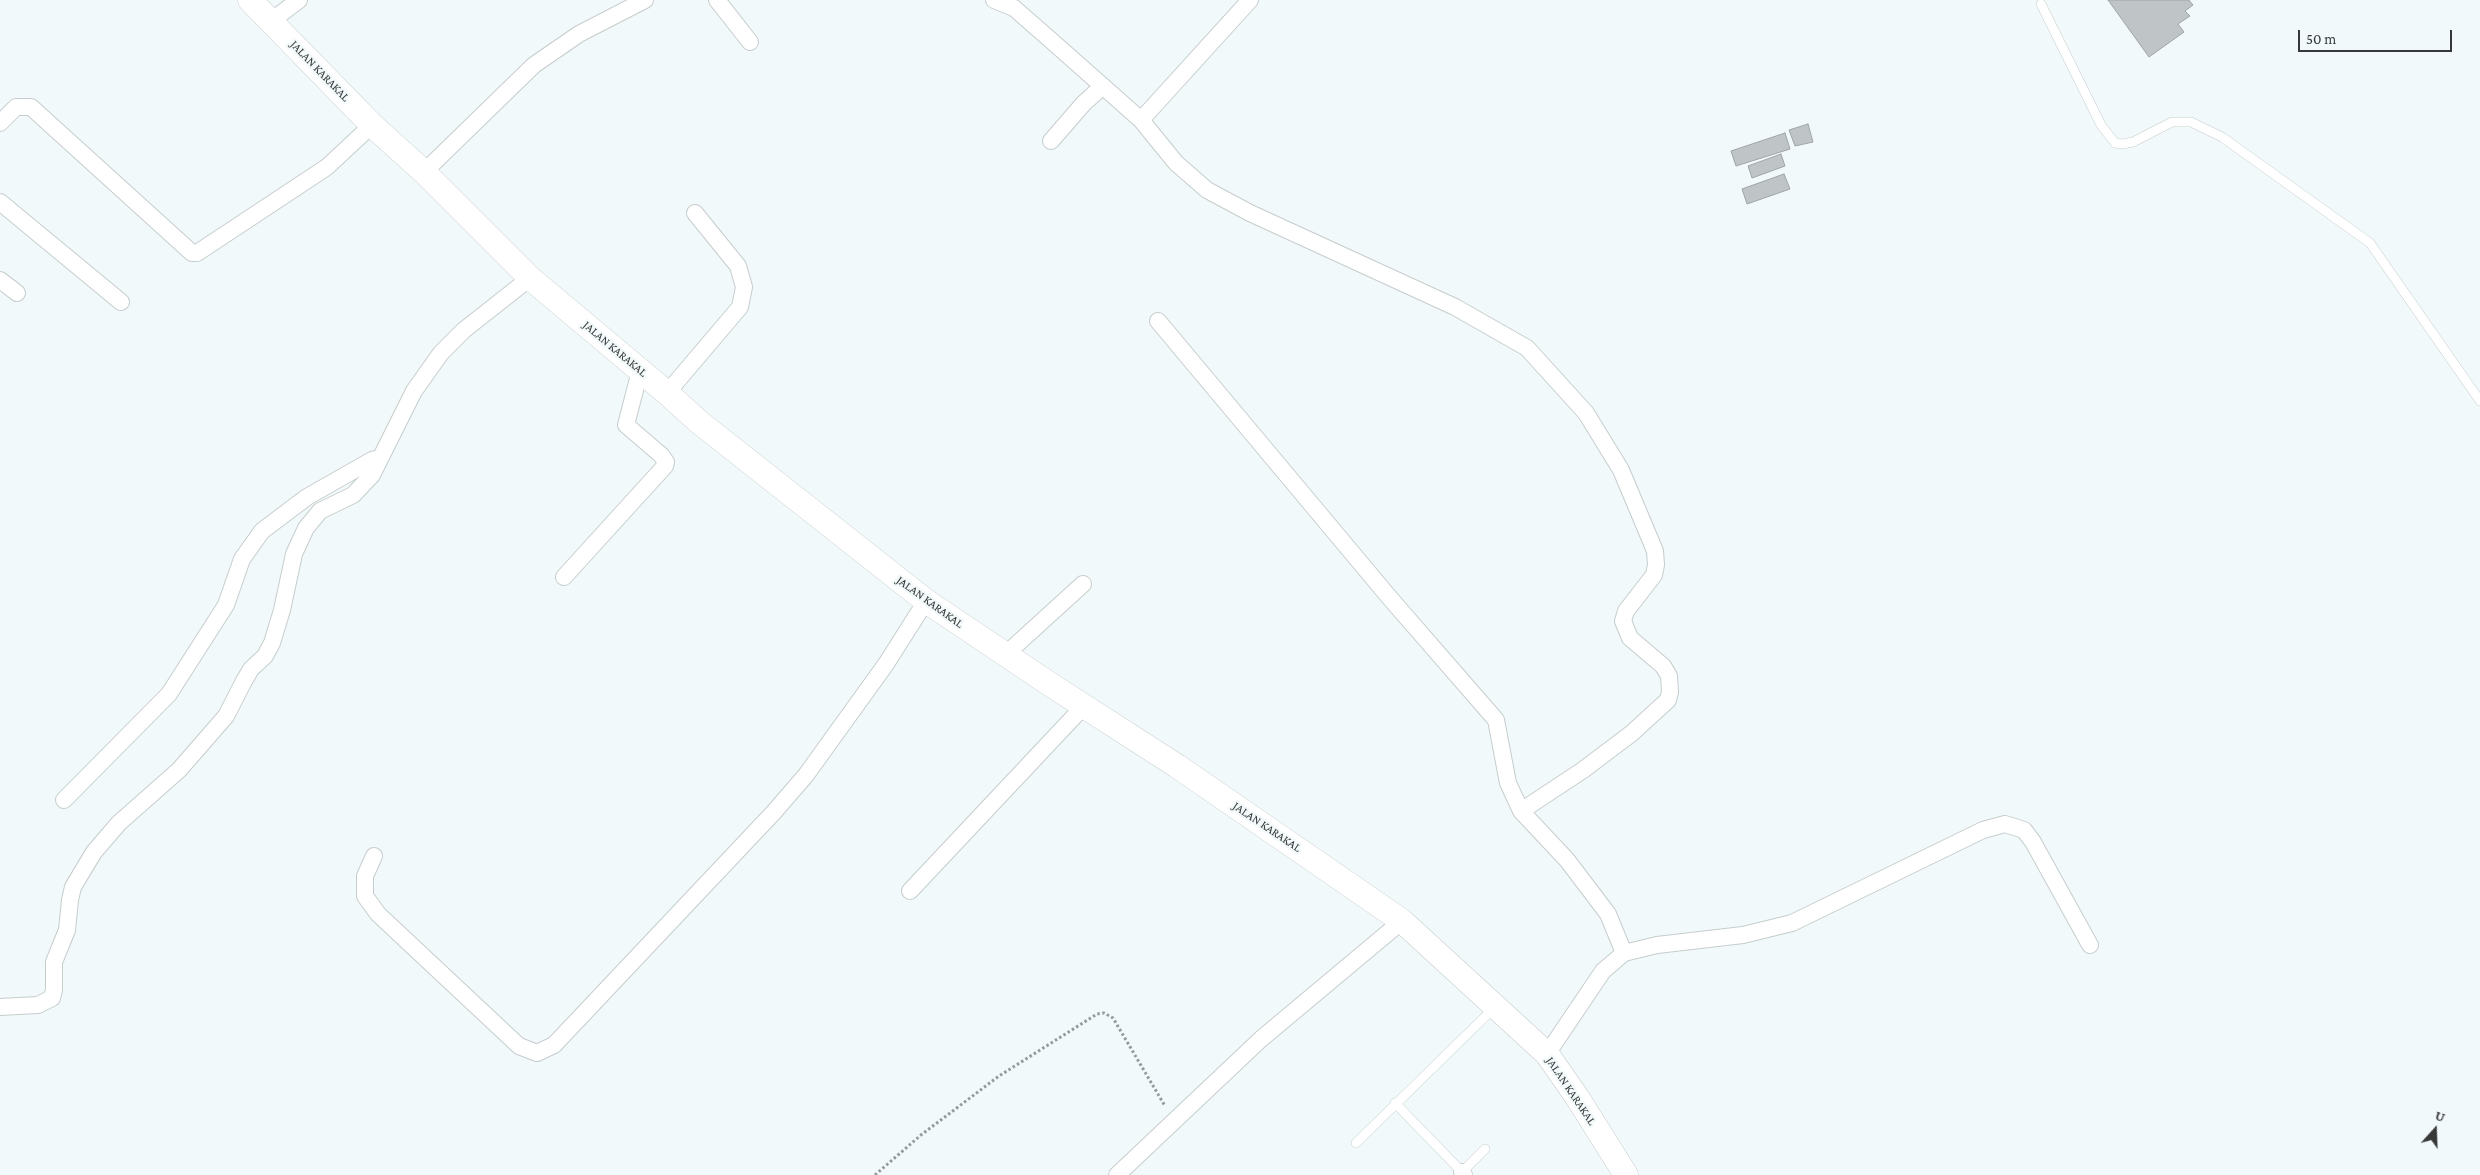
<!DOCTYPE html>
<style>
body{margin:0}
#map{position:relative;width:2480px;height:1175px;overflow:hidden;background:#f2f9fa;font-family:"Crimson Pro",serif}
canvas{display:block}
.north{position:absolute;left:2410px;top:1105px;width:50px;height:50px;-webkit-text-stroke:4px #f2f9fa;paint-order:stroke;rotate:20deg;font-size:14px;font-weight:700;line-height:20px;text-align:center;color:#373939}
.north::after{content:'';display:block;margin:auto;width:18px;height:22px;background:#373939;clip-path:polygon(50% 0,100% 100%,50% 72%,0 100%)}
.scale{position:absolute;left:2298px;top:30px;width:154px;height:22px;box-sizing:border-box;border:2px solid #373939;border-top:0;padding-left:6px;font-size:15px;line-height:18px;white-space:nowrap;color:#373939;-webkit-text-stroke:4px #f2f9fa;paint-order:stroke}
</style>
<div id="map">
<canvas width="2480" height="1175"></canvas>
<div class="north">U</div>
<div class="scale">50 m</div>
</div>
<script>
const c = document.querySelector('canvas').getContext('2d');
c.lineJoin = 'round';
function fillPath(path, color) { c.fillStyle = color; c.fill(path, 'evenodd'); }
const toPath = rows => new Path2D(rows.map(r => 'M' + r).join(''));
function strokePath(path, color, width, dash) { c.strokeStyle = color; c.lineWidth = width; c.lineCap = dash ? 'butt' : 'round'; c.setLineDash(dash || []); c.stroke(path); }
function write(font, color, halo, rows, align = 'center') {
  c.font = font + ' "Crimson Pro",serif'; c.lineWidth = 4.5; c.setLineDash([]); c.textBaseline = 'middle'; c.strokeStyle = halo; c.fillStyle = color; for (const [text, x, y, turn = 0] of rows) {
    c.save(); c.translate(x, y); c.rotate((+turn || 0) * Math.PI / 180); c.textAlign = isNaN(turn) ? turn : align; if (halo) c.strokeText(text, 0, 0); c.fillText(text, 0, 0); c.restore();
  }
}
const building = toPath([
 [2108,0,2189,0,2193,5,2185,11,2190,16,2178,24,2184,32,2149,57,2108,0],
 [1808,124,1813,142,1795,146,1789,130,1808,124],
 [1785,133,1790,149,1736,166,1731,151,1785,133],
 [1781,154,1785,166,1752,178,1748,166,1781,154],
 [1784,174,1790,189,1747,204,1742,189,1784,174]
]);
fillPath(building, '#bfc5c6');
strokePath(building, '#9fa5a6', 1);
const lane = toPath([
 [2041,4,2101,125,2115,143,2122,144,2133,142,2172,122,2191,122,2222,137,2370,243,2480,401],
 [1395,1103,1462,1172,1485,1149],
 [1356,1143,1495,1007]
]);
const street = toPath([
 [717,0,750,42],
 [994,0,1014,8,1054,43,1141,120,1176,163,1207,190,1250,213,1455,307,1527,348,1586,413,1621,470,1655,551,1656,565,1654,575,1626,611,1623,621,1630,638,1663,666,1669,676,1670,692,1668,700,1632,733,1583,770,1521,811],
 [271,21,299,0],
 [1141,120,1250,0],
 [0,123,16,107,31,107,192,253,197,253,327,167,372,125],
 [1051,141,1084,103,1103,86],
 [424,172,534,65,579,34,645,0],
 [0,202,121,302],
 [0,280,17,293],
 [1158,321,1389,597,1496,720,1508,783,1521,811,1567,860,1608,914,1624,953,1603,971,1547,1054],
 [667,393,740,307,744,287,738,266,695,213],
 [564,577,665,466,666,462,661,455,626,425,640,371],
 [1005,655,1083,584],
 [64,800,169,694,226,605,242,559,262,531,307,497,372,460,380,458],
 [374,856,365,876,365,896,378,914,519,1046,537,1053,554,1045,774,812,806,775,886,664,926,601],
 [910,891,1084,706],
 [1624,953,1657,945,1743,935,1792,923,1983,830,2005,824,2024,830,2033,842,2090,945],
 [0,1007,38,1005,52,998,54,990,54,962,67,930,70,900,73,887,94,852,119,823,179,770,226,716,244,681,251,669,265,656,272,643,282,610,294,554,306,528,320,511,353,495,372,475,414,391,441,353,464,330,530,278],
 [1462,1172,1464,1175],
 [1117,1175,1261,1039,1402,921]
]);
const secondary = toPath([
 [250,0,372,125,424,172,530,278,667,393,699,422,926,601,1048,683,1177,766,1402,921,1547,1054,1577,1097,1626,1175]
]);
strokePath(lane, '#c6cdcd', 10);
strokePath(street, '#c6cdcd', 18);
strokePath(secondary, '#c6cdcd', 25);
strokePath(toPath([
 [875,1175,921,1135,999,1076,1097,1014,1104,1013,1113,1018,1165,1106]
]), '#95999a', 3, [2.5, 2.5]);
strokePath(lane, '#fff', 9);
strokePath(street, '#fff', 16);
strokePath(secondary, '#fff', 24);
write('12px', '#373939', '#f2f9fa', [
 ["JALAN KARAKAL",320,71,46],
 ["JALAN KARAKAL",615,349,40],
 ["JALAN KARAKAL",930,602,36],
 ["JALAN KARAKAL",1267,827,34],
 ["JALAN KARAKAL",1571,1091,56]
]);
</script>
